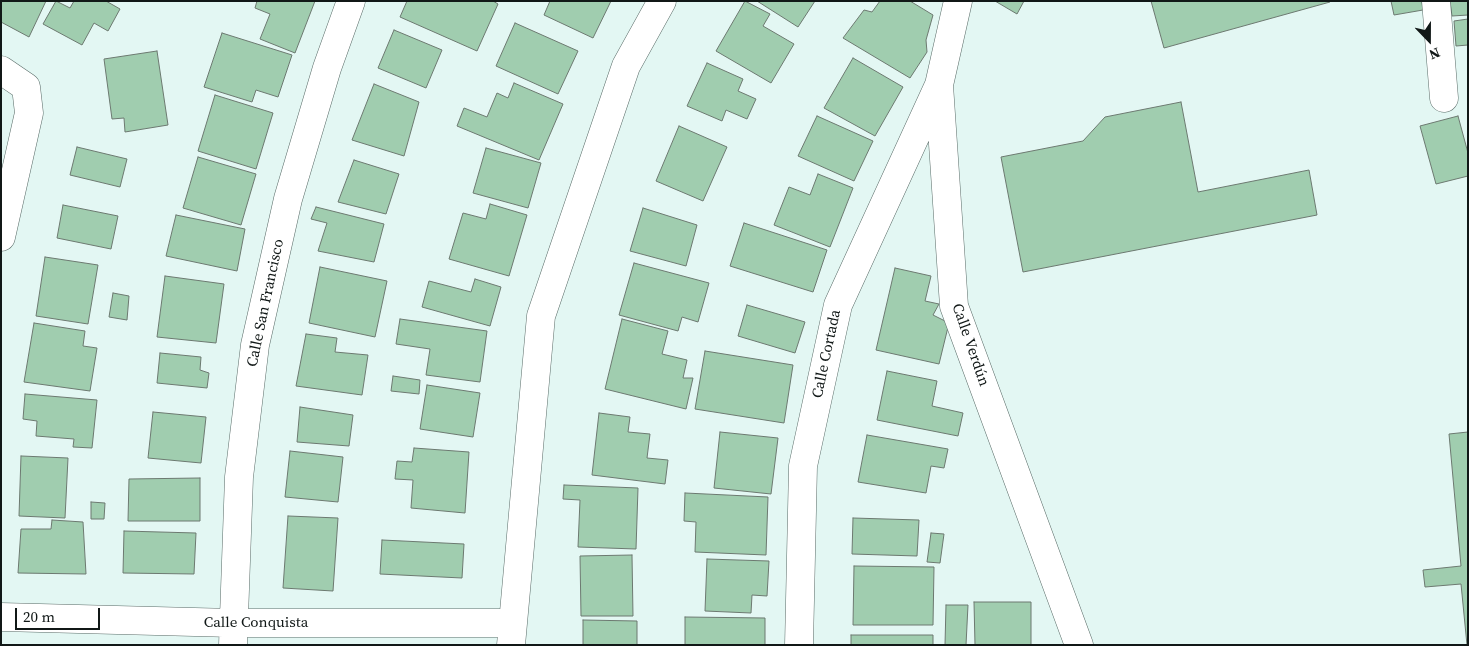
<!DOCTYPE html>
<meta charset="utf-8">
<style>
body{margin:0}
#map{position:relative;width:1469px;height:646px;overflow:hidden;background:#e3f7f3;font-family:"Source Serif 4",serif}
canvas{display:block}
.frame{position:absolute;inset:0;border:2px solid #111817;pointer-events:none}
.north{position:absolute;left:1404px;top:15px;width:50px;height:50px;-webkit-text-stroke:4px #fff;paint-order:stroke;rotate:158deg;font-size:14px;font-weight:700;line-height:20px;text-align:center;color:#111817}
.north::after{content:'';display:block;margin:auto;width:18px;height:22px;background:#111817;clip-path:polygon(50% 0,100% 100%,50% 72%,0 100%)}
.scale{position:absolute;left:15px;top:608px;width:85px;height:22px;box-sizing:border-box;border:2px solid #111817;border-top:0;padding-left:6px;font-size:15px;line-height:18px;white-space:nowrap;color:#111817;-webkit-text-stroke:4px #fff;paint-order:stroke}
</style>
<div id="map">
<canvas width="1469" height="646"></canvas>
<div class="frame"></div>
<div class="north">N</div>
<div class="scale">20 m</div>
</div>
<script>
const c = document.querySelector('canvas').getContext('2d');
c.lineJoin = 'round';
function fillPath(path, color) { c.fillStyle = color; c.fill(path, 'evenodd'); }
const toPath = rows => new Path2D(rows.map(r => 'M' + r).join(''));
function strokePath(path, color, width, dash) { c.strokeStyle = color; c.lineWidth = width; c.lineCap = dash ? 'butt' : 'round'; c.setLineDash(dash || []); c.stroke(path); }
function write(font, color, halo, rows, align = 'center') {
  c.font = font + ' "Source Serif 4",serif'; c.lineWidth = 4; c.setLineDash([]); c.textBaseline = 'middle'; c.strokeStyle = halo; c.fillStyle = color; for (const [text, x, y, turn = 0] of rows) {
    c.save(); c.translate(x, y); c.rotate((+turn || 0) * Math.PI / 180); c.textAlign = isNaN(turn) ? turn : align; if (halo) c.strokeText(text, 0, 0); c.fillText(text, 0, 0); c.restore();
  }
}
const building = toPath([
 [1,1,46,1,29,37,1,22,1,1],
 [56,1,70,8,74,1,106,1,120,9,108,31,94,23,82,45,43,24,56,1],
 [257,1,315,1,295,53,260,39,270,14,255,8,257,1],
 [407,1,493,1,498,4,477,51,400,17,407,1],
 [550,1,611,1,593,38,544,15,550,1],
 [745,1,770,14,763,26,794,44,771,83,716,51,745,1],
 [757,1,815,1,798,27,757,1],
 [880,1,910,1,933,15,926,40,927,52,910,78,843,38,864,10,872,12,880,1],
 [995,1,1024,1,1017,14,995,1],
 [1151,1,1330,1,1330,2,1164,48,1151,1],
 [1391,1,1422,1,1423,10,1394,15,1391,1],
 [1450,1,1468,1,1468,15,1452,16,1450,1],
 [1468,19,1468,45,1456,46,1454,21,1468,19],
 [515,23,578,51,558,94,496,66,515,23],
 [394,30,442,50,426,88,378,68,394,30],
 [222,33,292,55,278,97,256,90,252,102,204,87,222,33],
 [157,51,168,125,125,132,124,118,112,119,104,59,157,51],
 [853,58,903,87,875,136,824,108,853,58],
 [707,63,743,79,738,91,756,99,747,119,726,110,722,121,687,106,707,63],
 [514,83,563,104,539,160,457,126,464,108,487,117,497,93,508,98,514,83],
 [374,84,419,102,404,156,352,140,374,84],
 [215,95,273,113,256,169,198,151,215,95],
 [1181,102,1198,192,1309,170,1317,215,1023,272,1001,157,1083,141,1105,117,1181,102],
 [817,116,873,141,854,181,798,156,817,116],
 [1458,116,1468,153,1468,176,1436,184,1420,126,1458,116],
 [679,126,727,147,703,201,656,181,679,126],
 [77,147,127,159,120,187,70,175,77,147],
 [486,148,541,163,528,208,473,193,486,148],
 [198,157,256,174,241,225,183,208,198,157],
 [354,160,399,174,386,214,338,202,354,160],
 [818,174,853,188,830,247,774,225,789,187,810,195,818,174],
 [490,204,527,215,509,276,449,259,463,213,486,219,490,204],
 [63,205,118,216,111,249,57,238,63,205],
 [316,207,384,224,374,262,318,251,327,223,311,219,316,207],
 [643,208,697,225,686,266,630,251,643,208],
 [176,215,245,229,237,271,166,256,176,215],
 [744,223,827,250,813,292,730,266,744,223],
 [45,257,98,265,88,324,36,316,45,257],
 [634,263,709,283,698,322,682,317,678,331,619,315,634,263],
 [320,267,387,281,375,337,309,323,320,267],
 [895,268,931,276,925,301,939,304,933,315,949,323,939,364,876,350,895,268],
 [165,276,224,284,216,343,157,337,165,276],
 [475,279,501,287,490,326,422,307,429,281,471,292,475,279],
 [113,293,129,296,127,320,109,317,113,293],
 [747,305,805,322,795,353,738,336,747,305],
 [400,319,487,331,480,382,426,375,430,349,396,344,400,319],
 [622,319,668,331,662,354,687,360,683,378,693,378,686,409,605,389,622,319],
 [34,323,85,331,83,346,97,348,90,391,24,382,34,323],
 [306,334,337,338,335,352,368,355,362,395,296,386,306,334],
 [705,351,793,365,784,423,695,409,705,351],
 [160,353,201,357,200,370,209,373,207,388,157,383,160,353],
 [887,371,937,381,932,406,963,413,958,436,877,420,887,371],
 [393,376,420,380,419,394,391,391,393,376],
 [427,385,480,393,473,437,420,429,427,385],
 [25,394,97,400,92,448,73,447,74,439,36,436,37,421,23,419,25,394],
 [300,407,353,415,349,446,297,442,300,407],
 [153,412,206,417,201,463,148,458,153,412],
 [599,413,630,417,628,432,650,434,647,458,668,460,665,484,592,475,599,413],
 [720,432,778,438,771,494,714,488,720,432],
 [1468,432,1468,645,1467,645,1461,584,1425,587,1423,570,1461,566,1449,434,1468,432],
 [867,435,948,449,944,468,931,466,926,493,858,482,867,435],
 [414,448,469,452,465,513,411,508,413,480,395,479,397,461,412,462,414,448],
 [290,451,343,457,338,502,285,497,290,451],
 [21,456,68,458,65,518,19,516,21,456],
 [200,478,200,521,128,521,129,479,200,478],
 [564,485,638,488,636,549,578,547,580,500,563,499,564,485],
 [685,493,768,497,766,555,695,552,696,522,684,521,685,493],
 [91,502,105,503,104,519,91,519,91,502],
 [288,516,338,518,333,591,283,588,288,516],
 [853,518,919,520,917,556,852,554,853,518],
 [52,520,83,522,86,574,18,573,21,529,51,529,52,520],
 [124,531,196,533,194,574,123,573,124,531],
 [931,533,944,534,940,563,927,562,931,533],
 [382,540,464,544,462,578,380,574,382,540],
 [632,555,633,616,581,616,580,556,632,555],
 [707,559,769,561,767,596,752,595,751,613,705,611,707,559],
 [854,566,934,567,933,625,853,625,854,566],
 [974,602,1031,602,1031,645,975,645,974,602],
 [946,605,968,605,966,645,945,645,946,605],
 [685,617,765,618,765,645,685,645,685,617],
 [583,620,637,621,637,645,583,645,583,620],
 [851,635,933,635,933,645,851,645,851,635]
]);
fillPath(building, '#a0cdaf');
strokePath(building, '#6c7970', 1);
const minor = toPath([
 [958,1,939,85,954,306,1079,645],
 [1436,1,1444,98],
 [1,70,26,87,29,113,1,237],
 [1,617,233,623,512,623],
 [233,645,239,477,255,345,288,199,327,68,351,1],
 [511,645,541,316,626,66,662,1],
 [799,645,803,466,838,305,938,87]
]);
strokePath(minor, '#5a6c68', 29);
strokePath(minor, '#fff', 28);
write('15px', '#111817', '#fff', [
 ["Calle San Francisco",266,303,-78],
 ["Calle Verdún",970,345,71],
 ["Calle Cortada",827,354,-78],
 ["Calle Conquista",256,623]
]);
</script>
